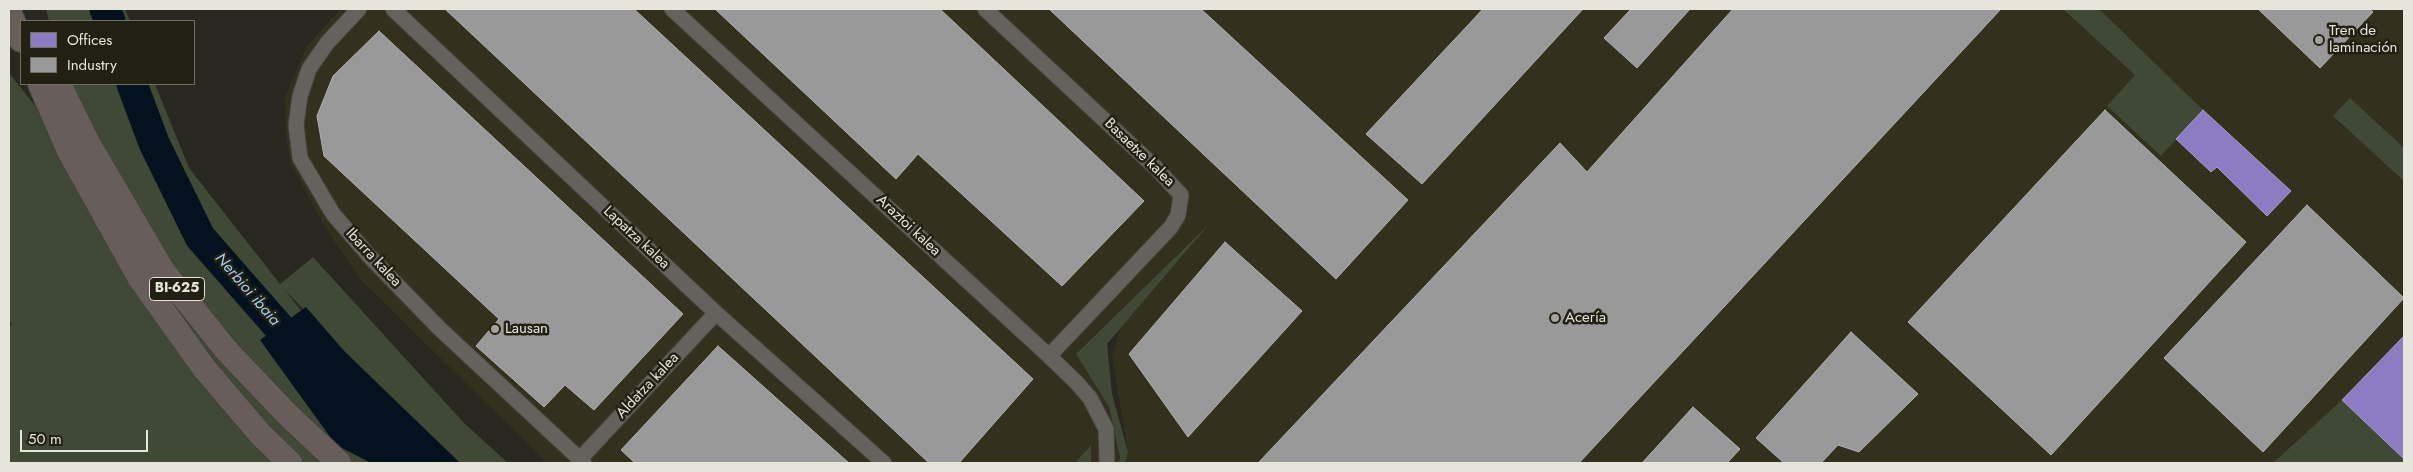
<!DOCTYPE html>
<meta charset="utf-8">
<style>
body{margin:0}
#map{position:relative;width:2413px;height:472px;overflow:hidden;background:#282720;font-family:Jost,sans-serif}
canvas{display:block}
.frame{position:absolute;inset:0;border:10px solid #e6e5dc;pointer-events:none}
.legend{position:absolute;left:20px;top:20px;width:175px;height:65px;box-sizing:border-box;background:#222013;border:1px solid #706f63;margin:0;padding:6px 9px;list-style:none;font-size:15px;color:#e6e5dc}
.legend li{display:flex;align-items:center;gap:10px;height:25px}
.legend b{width:25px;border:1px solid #706f63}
.scale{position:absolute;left:20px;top:430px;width:128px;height:22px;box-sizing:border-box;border:2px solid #e6e5dc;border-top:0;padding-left:6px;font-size:15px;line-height:18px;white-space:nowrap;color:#e6e5dc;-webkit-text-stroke:4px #222013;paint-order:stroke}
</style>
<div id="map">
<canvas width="2413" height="472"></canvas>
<div class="frame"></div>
<ul class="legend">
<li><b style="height:14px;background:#8e7cc3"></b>Offices</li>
<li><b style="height:14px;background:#999"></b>Industry</li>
</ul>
<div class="scale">50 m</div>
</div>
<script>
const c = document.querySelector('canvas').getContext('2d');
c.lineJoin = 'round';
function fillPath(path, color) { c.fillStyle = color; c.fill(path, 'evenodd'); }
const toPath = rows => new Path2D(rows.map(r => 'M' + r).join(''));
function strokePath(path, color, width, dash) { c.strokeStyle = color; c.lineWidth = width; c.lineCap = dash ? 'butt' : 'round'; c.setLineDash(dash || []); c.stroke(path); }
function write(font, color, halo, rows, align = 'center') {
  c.font = font + ' Jost,sans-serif'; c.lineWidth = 5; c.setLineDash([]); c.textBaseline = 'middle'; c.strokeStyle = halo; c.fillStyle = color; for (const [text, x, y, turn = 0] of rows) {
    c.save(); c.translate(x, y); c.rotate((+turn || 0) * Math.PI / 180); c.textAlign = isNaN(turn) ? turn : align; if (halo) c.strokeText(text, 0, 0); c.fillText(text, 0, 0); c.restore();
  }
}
fillPath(toPath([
 [340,9,2404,9,2404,463,1125,463,1128,452,1112,357,1120,328,1204,228,1076,354,1109,407,1120,459,1119,463,547,463,360,279,326,229,291,165,286,137,285,97,306,47]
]), '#33301d');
fillPath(toPath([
 [46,9,125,9,130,21,49,21],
 [2063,9,2099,9,2203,110,2161,156,2107,106,2135,75],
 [9,73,37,108,58,114,63,84,155,84,189,168,280,284,313,257,464,423,508,463,460,463,345,352,285,290,421,463,9,463,9,327,12,324,9,319],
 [2350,98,2404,148,2404,181,2333,116],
 [1210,223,1107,344,1112,394,1128,452,1125,463,1119,463,1120,458,1109,407,1076,354],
 [2342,400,2404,459,2404,463,2273,463],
 [1091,445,1091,463,1075,463]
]), '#404935');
fillPath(toPath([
 [306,307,345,352,460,463,371,463,336,445,260,340]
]), '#04111f');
const offices = toPath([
 [2203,110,2291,191,2267,216,2217,167,2211,172,2176,139,2203,110],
 [2404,336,2404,459,2342,400,2404,336]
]);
fillPath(offices, '#8e7cc3');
strokePath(offices, '#a89cca', 1);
const industry = toPath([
 [445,9,634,9,1033,379,959,463,929,463,445,9],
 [715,9,940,9,1144,201,1062,286,918,154,896,179,715,9],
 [1049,9,1201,9,1408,200,1336,279,1049,9],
 [1483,9,1583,9,1422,184,1366,134,1483,9],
 [1631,9,1690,9,1637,68,1604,38,1631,9],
 [1733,9,2001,9,1579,463,1258,463,1560,143,1587,172,1733,9],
 [2258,9,2369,9,2373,12,2320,68,2258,9],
 [379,31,683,314,594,410,565,385,544,407,476,346,499,319,324,156,317,116,333,76,379,31],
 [2105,110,2246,242,2051,455,1908,322,2105,110],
 [2307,205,2404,298,2263,452,2164,358,2307,205],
 [1225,242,1302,311,1188,437,1129,354,1225,242],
 [1851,332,1918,394,1859,452,1838,445,1821,463,1784,463,1756,438,1851,332],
 [718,346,849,463,635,463,621,450,718,346],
 [1693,407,1740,449,1728,462,1730,463,1642,463,1693,407]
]);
fillPath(industry, '#999');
strokePath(industry, '#b0b0ad', 1);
strokePath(toPath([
 [105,9,110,21],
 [132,84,154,143,200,237,306,358]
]), '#04111f', 31);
const minor = toPath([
 [359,9,327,43,309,69,300,96,296,125,300,158,333,214,371,258,439,328,584,463],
 [393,9,716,313,884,463],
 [672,9,1049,356,1076,382,1090,398,1106,429,1107,463],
 [985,9,1156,168,1181,195,1178,215,1171,227,1049,356],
 [580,459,716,313]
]);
const primary = toPath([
 [9,11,21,40],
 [40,84,69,151,139,277,204,368,261,435,290,463],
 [59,84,88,143,163,271,227,351,288,415,339,463]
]);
strokePath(minor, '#44433c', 17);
strokePath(primary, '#44433c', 26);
strokePath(minor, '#63625c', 15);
strokePath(primary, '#675e5c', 24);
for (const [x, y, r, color] of [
 [2319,40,5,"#a4a29a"],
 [1555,318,5,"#a4a29a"],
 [495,329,5,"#a4a29a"]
]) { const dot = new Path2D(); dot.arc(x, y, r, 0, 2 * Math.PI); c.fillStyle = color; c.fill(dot); strokePath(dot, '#222013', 2); }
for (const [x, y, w] of [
 [177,289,55]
]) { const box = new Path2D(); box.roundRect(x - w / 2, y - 11.5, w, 23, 4); c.fillStyle = '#222013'; c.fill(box); strokePath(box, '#e6e5dc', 1); }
write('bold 14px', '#e6e5dc', null, [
 ["BI-625",177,289]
]);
write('15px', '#e6e5dc', '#222013', [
 ["Tren de",2329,31],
 ["laminación",2329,48],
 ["Acería",1565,318],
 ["Lausan",505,329]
], 'left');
write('15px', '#e6e5dc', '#222013', [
 ["Basaetxe kalea",1139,153,44],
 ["Araztoi kalea",908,226,43],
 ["Lapatza kalea",636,238,43],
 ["Ibarra kalea",373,258,47],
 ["Aldatza kalea",648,386,-47]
]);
write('italic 16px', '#9ecef4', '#222013', [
 ["Nerbioi ibaia",247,290,49]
]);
</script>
